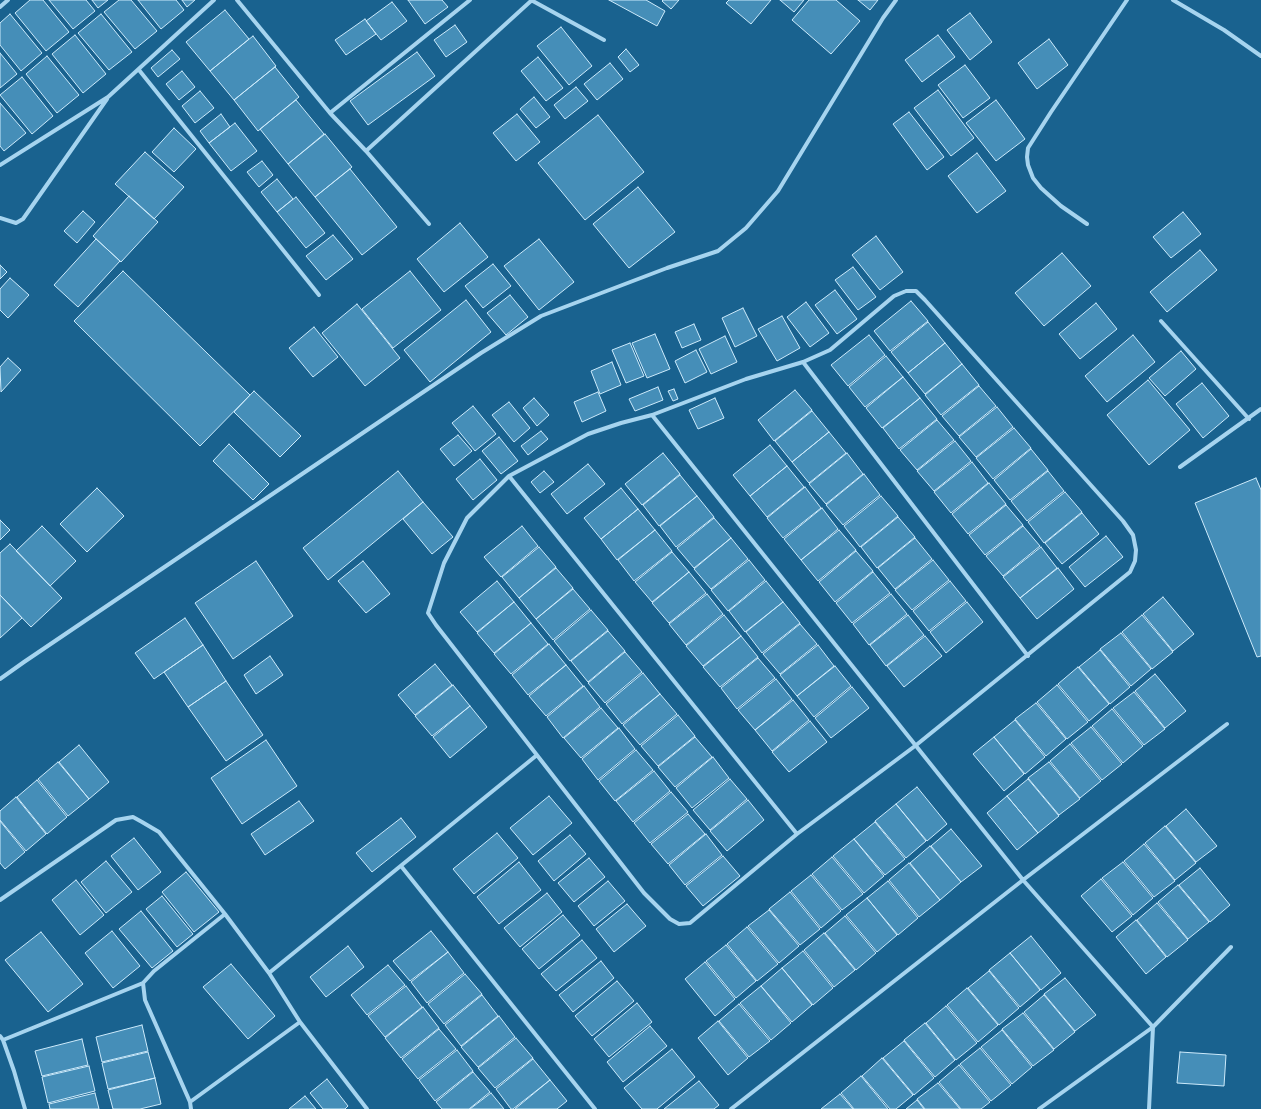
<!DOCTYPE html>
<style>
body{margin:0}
canvas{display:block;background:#19628f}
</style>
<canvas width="1261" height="1109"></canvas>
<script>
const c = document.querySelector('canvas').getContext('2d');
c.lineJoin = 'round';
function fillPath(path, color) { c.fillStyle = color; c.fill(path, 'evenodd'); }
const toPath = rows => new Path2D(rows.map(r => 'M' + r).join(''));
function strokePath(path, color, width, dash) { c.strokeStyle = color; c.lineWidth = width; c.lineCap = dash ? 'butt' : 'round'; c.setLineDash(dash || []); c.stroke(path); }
const building = toPath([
 [30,0,43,0,69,32,46,51,15,13,30,0],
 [49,0,86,0,95,11,73,29,49,0],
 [92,0,108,0,98,8,92,0],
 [119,0,131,0,157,31,135,49,104,12,119,0],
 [138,0,176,0,184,10,161,29,138,0],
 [182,0,195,0,187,7,182,0],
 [408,0,442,0,448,7,425,24,408,0],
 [609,0,646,0,665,11,657,26,609,0],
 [663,0,679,0,671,9,662,1,663,0],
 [729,0,771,0,751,24,726,3,729,0],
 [780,0,804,0,794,12,780,0],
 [809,0,836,0,860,21,831,54,792,20,809,0],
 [858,0,878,0,870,10,858,0],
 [392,2,407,21,381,40,366,21,392,2],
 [225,10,249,39,210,71,186,42,225,10],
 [970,13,992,42,970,60,947,30,970,13],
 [10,14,42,53,21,71,0,45,0,23,10,14],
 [101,14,132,52,109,70,78,33,101,14],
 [365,19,376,34,346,55,335,40,365,19],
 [455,25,467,42,446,57,434,40,455,25],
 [561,27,592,66,569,85,537,46,561,27],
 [75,35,106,74,83,93,52,54,75,35],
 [938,35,955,57,922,82,905,60,938,35],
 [253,36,276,66,234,100,210,71,253,36],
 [1049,39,1068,65,1037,89,1018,63,1049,39],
 [626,49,639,65,630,72,618,57,626,49],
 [172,50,180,59,158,77,151,68,172,50],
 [417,52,435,76,368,125,350,101,417,52],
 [0,53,17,74,0,88,0,53],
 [47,56,79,95,57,113,26,74,47,56],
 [538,57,563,88,546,101,521,71,538,57],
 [610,63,623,79,597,100,584,84,610,63],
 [965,65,990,98,963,118,938,85,965,65],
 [275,67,299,97,258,131,234,100,275,67],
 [182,71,195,87,179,100,166,84,182,71],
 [22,77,53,116,32,134,0,95,22,77],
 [576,87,588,101,565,119,554,105,576,87],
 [938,90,974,138,951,156,914,108,938,90],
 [200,91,214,108,195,123,182,106,200,91],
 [534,97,550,117,536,128,520,109,534,97],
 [296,100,324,134,288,164,260,129,296,100],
 [996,100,1025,139,996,161,966,123,996,100],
 [0,103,26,133,4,151,0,146,0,103],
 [909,112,944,157,927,170,893,124,909,112],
 [221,114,230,127,209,143,200,131,221,114],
 [517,114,540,142,516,161,493,133,517,114],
 [598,115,644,172,585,220,538,163,598,115],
 [235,123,257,151,231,171,209,143,235,123],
 [174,128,196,149,174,172,152,152,174,128],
 [325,134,352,167,315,197,288,164,325,134],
 [145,152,184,187,154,219,115,184,145,152],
 [977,153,1006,191,977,213,948,176,977,153],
 [262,161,273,175,259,187,247,172,262,161],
 [350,169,397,227,362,255,315,197,350,169],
 [277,179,293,199,277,212,261,192,277,179],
 [638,187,675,232,629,268,593,224,638,187],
 [129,196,158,222,121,262,93,236,129,196],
 [296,197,325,233,306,248,277,212,296,197],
 [83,211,95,222,77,243,64,231,83,211],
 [1183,212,1201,234,1171,258,1153,237,1183,212],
 [460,223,488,257,444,292,417,259,460,223],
 [333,235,353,259,326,280,306,256,333,235],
 [876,236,903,272,880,290,852,255,876,236],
 [96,239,120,261,78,307,54,285,96,239],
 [539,239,574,282,539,310,504,266,539,239],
 [1200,250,1217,270,1167,312,1150,292,1200,250],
 [1062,253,1091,286,1044,326,1015,293,1062,253],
 [493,264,511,286,483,308,465,286,493,264],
 [0,265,7,272,0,279,0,265],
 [853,267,876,297,858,310,835,280,853,267],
 [123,271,250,395,200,446,74,321,123,271],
 [410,271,441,310,393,348,362,309,410,271],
 [10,278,29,295,8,318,0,310,0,289,10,278],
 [835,290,857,319,837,334,815,305,835,290],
 [510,295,528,317,506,335,487,313,510,295],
 [466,300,491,332,430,382,404,350,466,300],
 [911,301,928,321,890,351,874,331,911,301],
 [806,302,829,333,810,347,787,317,806,302],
 [1096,303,1117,329,1080,359,1059,334,1096,303],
 [357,304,400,358,365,386,322,333,357,304],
 [743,308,757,336,735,347,722,318,743,308],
 [782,316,800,348,777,361,758,329,782,316],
 [928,322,945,343,908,373,891,352,928,322],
 [694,324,701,340,682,348,675,332,694,324],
 [314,327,338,357,313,377,289,348,314,327],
 [655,334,670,369,647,378,632,343,655,334],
 [869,335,885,355,848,386,831,365,869,335],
 [1133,335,1155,362,1107,402,1085,376,1133,335],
 [725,336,737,362,711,374,699,349,725,336],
 [630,343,644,376,626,383,612,350,630,343],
 [945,343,962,364,925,394,908,373,945,343],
 [696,350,707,372,685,383,675,361,696,350],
 [1181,351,1196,369,1165,396,1149,378,1181,351],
 [886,356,903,377,865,407,849,387,886,356],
 [8,358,21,370,1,392,0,367,8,358],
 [612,362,621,385,600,394,591,371,612,362],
 [962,364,979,385,941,415,925,395,962,364],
 [903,377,920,398,882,428,866,408,903,377],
 [1148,380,1190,430,1149,465,1107,415,1148,380],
 [1202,383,1229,416,1203,438,1176,404,1202,383],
 [979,386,996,406,959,436,942,416,979,386],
 [658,387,663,400,635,411,629,399,658,387],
 [674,389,678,399,673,401,668,391,674,389],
 [795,390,812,410,774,441,758,420,795,390],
 [254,391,301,436,280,457,234,412,254,391],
 [598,392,606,411,582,422,574,402,598,392],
 [534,398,549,415,537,426,523,408,534,398],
 [715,398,724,418,698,429,689,410,715,398],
 [920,398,937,419,899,449,883,428,920,398],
 [509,402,530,428,514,442,492,415,509,402],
 [473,406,496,434,475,451,452,423,473,406],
 [997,407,1013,427,976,457,959,437,997,407],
 [812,411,829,432,792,462,775,441,812,411],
 [937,420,954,440,917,470,900,450,937,420],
 [1014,428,1031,448,993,479,976,458,1014,428],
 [541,431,548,439,528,455,521,446,541,431],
 [829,432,846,453,809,483,792,462,829,432],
 [458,435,472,451,454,466,440,449,458,435],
 [499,437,518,461,501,474,482,451,499,437],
 [955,441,971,461,934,491,917,471,955,441],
 [229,444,269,484,253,500,213,461,229,444],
 [770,445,787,466,750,496,733,475,770,445],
 [1031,449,1048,470,1010,500,994,480,1031,449],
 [663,453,680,474,642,505,625,484,663,453],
 [847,453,863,474,826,504,809,484,847,453],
 [480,459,497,480,473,500,456,479,480,459],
 [972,462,988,483,951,513,934,492,972,462],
 [588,464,605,484,567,514,551,494,588,464],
 [787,466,804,487,767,517,750,496,787,466],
 [398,471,423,502,328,580,303,548,398,471],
 [544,471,554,482,540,493,531,482,544,471],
 [1048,471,1064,491,1027,521,1011,501,1048,471],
 [864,474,880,495,843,525,826,505,864,474],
 [680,475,697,496,659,526,643,505,680,475],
 [1256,478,1261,490,1261,656,1257,657,1195,503,1256,478],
 [989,483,1006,504,968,534,952,514,989,483],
 [805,487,821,508,783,538,767,518,805,487],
 [97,488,124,516,87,552,60,524,97,488],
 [621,488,638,509,601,539,584,518,621,488],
 [1065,492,1082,512,1044,543,1028,522,1065,492],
 [697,496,714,517,676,547,660,526,697,496],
 [881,496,898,516,860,547,844,526,881,496],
 [423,502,453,537,432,554,403,519,423,502],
 [1006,505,1023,525,985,555,969,535,1006,505],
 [822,508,838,529,801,560,784,539,822,508],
 [638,509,655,530,617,560,601,539,638,509],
 [1082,513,1099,534,1062,564,1045,543,1082,513],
 [898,517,915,537,877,568,861,547,898,517],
 [714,518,731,538,694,568,677,548,714,518],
 [0,520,10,530,0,540,0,520],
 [42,526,76,561,50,586,16,551,42,526],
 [522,526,538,546,501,577,484,557,522,526],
 [1023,526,1040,546,1003,576,986,556,1023,526],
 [655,530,672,551,634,581,618,560,655,530],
 [839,530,856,550,818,581,801,560,839,530],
 [1106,536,1123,557,1085,587,1069,567,1106,536],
 [731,538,748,559,711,589,694,569,731,538],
 [915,538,932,559,895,589,878,568,915,538],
 [10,544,62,598,31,627,0,595,0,553,10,544],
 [539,547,556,567,519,598,502,577,539,547],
 [1041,547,1057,568,1020,598,1003,577,1041,547],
 [856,551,873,571,835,602,819,582,856,551],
 [672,552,689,572,652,602,635,582,672,552],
 [749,560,765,580,728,611,711,590,749,560],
 [933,560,949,580,912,610,895,590,933,560],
 [256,561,293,616,233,659,195,603,256,561],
 [363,561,390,594,366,613,338,581,363,561],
 [556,568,573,588,536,619,519,598,556,568],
 [1058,568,1074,589,1037,619,1020,598,1058,568],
 [689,572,706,593,669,623,652,603,689,572],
 [873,572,890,593,852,623,836,603,873,572],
 [497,581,514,602,477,632,460,612,497,581],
 [766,581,783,602,745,632,729,611,766,581],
 [950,581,966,601,929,631,913,611,950,581],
 [573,589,590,609,553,640,536,619,573,589],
 [707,594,723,614,686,645,669,624,707,594],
 [891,594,907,614,869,645,853,624,891,594],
 [0,595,22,618,0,638,0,595],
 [1163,597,1194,634,1173,651,1143,614,1163,597],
 [514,602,531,623,494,653,477,633,514,602],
 [783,602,800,623,762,653,746,632,783,602],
 [967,602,983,622,946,653,930,632,967,602],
 [591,610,608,630,570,661,554,641,591,610],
 [724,615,741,636,703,666,686,646,724,615],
 [908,615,924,635,886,666,870,645,908,615],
 [1142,615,1173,652,1152,669,1122,632,1142,615],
 [185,618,203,645,154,679,135,653,185,618],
 [531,623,548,644,511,674,494,654,531,623],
 [800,624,817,644,780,674,763,654,800,624],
 [608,631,625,651,588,682,571,661,608,631],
 [1121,633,1151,669,1131,686,1100,649,1121,633],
 [741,636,758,657,720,687,703,667,741,636],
 [925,636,942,656,904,687,887,666,925,636],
 [549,644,566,665,528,695,512,675,549,644],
 [203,645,226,681,188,707,164,672,203,645],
 [818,645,834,666,797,696,780,675,818,645],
 [1100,650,1130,687,1110,704,1079,667,1100,650],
 [625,652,642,672,605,703,588,683,625,652],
 [270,656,283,675,256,694,244,675,270,656],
 [758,658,775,678,737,709,721,688,758,658],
 [435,664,452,685,415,715,398,695,435,664],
 [566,665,583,686,546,716,529,696,566,665],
 [835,666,851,686,814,717,797,696,835,666],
 [1078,667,1109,704,1089,721,1058,684,1078,667],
 [643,673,660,694,622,724,606,704,643,673],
 [1155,674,1186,711,1165,728,1135,691,1155,674],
 [776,679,792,699,755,730,738,710,776,679],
 [226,681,263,735,226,761,188,707,226,681],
 [453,685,470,706,432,736,415,716,453,685],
 [1057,685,1088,722,1067,739,1037,702,1057,685],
 [584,686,600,707,563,738,547,717,584,686],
 [852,687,869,708,831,738,815,718,852,687],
 [1134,692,1165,729,1144,745,1113,708,1134,692],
 [660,694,677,714,640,745,623,725,660,694],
 [793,700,809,720,772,751,755,730,793,700],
 [1036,703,1066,739,1046,756,1015,719,1036,703],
 [470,706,487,727,450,758,433,737,470,706],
 [601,708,618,728,581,758,564,738,601,708],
 [1112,709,1143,746,1123,763,1092,726,1112,709],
 [678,715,695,736,658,766,641,746,678,715],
 [1015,720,1045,757,1025,774,994,737,1015,720],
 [810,721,827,742,789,772,772,752,810,721],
 [1091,727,1122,764,1102,780,1071,743,1091,727],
 [619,728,635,749,598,780,582,759,619,728],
 [695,737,712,757,675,787,658,767,695,737],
 [994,737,1024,774,1004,791,973,754,994,737],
 [266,740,297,786,242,824,211,778,266,740],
 [1070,744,1101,781,1080,798,1050,761,1070,744],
 [79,745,109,782,89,799,59,762,79,745],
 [636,750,653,770,615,801,599,781,636,750],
 [713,757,729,778,692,808,676,788,713,757],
 [58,762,89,799,68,816,38,779,58,762],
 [1049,762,1080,799,1059,815,1028,778,1049,762],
 [654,771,670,791,633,822,616,801,654,771],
 [730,779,747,799,710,830,693,810,730,779],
 [1028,779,1059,816,1038,833,1007,796,1028,779],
 [37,780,67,817,47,834,17,797,37,780],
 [917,787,947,824,927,841,896,804,917,787],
 [671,792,688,812,650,843,634,823,671,792],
 [549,796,572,823,533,855,510,828,549,796],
 [1007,796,1038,833,1017,850,987,813,1007,796],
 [16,797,46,834,26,851,0,820,0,811,16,797],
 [748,800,764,820,727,851,710,831,748,800],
 [299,801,314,821,265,855,251,834,299,801],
 [896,804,926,841,906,858,875,821,896,804],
 [1186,809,1217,846,1196,862,1166,826,1186,809],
 [688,814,705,834,668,864,651,844,688,814],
 [401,818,416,837,372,872,356,853,401,818],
 [0,821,25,852,5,869,0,863,0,821],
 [875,822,905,859,885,875,854,839,875,822],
 [1165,826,1196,863,1175,880,1145,843,1165,826],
 [951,829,982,866,961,882,931,846,951,829],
 [497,833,518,858,474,894,453,869,497,833],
 [706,834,722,855,685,885,669,865,706,834],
 [570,835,586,854,554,881,538,861,570,835],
 [134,838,161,872,138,890,111,856,134,838],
 [854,839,884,876,864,893,833,856,854,839],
 [1144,844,1175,881,1154,897,1124,861,1144,844],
 [930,846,961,882,940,900,910,863,930,846],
 [723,856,740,876,703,906,686,886,723,856],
 [832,857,863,894,842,910,812,874,832,857],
 [589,858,605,877,574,902,558,883,589,858],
 [106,861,132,892,106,913,81,882,106,861],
 [519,862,541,890,499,924,477,897,519,862],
 [1123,862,1153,898,1133,915,1102,878,1123,862],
 [909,863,940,900,919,917,889,880,909,863],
 [1200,868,1230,905,1210,922,1179,885,1200,868],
 [186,872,219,912,194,932,162,892,186,872],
 [811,875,841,911,821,928,791,891,811,875],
 [1101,879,1132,916,1112,932,1081,896,1101,879],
 [76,880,104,915,80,935,52,900,76,880],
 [608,881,625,901,594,926,578,906,608,881],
 [888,881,918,918,898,935,867,898,888,881],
 [1178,885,1209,922,1188,939,1158,902,1178,885],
 [790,892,820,929,800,945,769,909,790,892],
 [547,893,562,912,520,947,504,928,547,893],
 [162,896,193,934,177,947,146,909,162,896],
 [867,898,897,935,877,952,846,915,867,898],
 [1157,903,1188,940,1167,957,1137,920,1157,903],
 [627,904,646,926,614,952,596,929,627,904],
 [769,910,799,946,779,963,748,926,769,910],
 [141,911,173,951,152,968,119,929,141,911],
 [563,915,580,935,539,969,522,949,563,915],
 [845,916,876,953,856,970,825,933,845,916],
 [1136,920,1166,957,1146,974,1116,937,1136,920],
 [747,927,778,964,757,981,727,944,747,927],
 [112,931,140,966,113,988,85,953,112,931],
 [431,931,448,952,410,981,393,961,431,931],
 [41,932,83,984,48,1012,5,960,41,932],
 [824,933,855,970,834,987,804,950,824,933],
 [1031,936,1061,973,1041,990,1010,953,1031,936],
 [582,940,597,958,556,991,541,974,582,940],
 [726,945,756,981,736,998,706,961,726,945],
 [348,946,364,967,326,997,310,977,348,946],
 [803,951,833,988,813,1005,782,968,803,951],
 [448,952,464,973,427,1003,411,982,448,952],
 [1010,953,1040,990,1020,1007,989,970,1010,953],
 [601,961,614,978,573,1012,559,995,601,961],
 [705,962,735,999,715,1016,685,979,705,962],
 [231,964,275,1016,248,1039,203,987,231,964],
 [388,965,405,985,367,1015,351,995,388,965],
 [782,968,812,1005,792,1022,761,986,782,968],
 [989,971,1019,1008,999,1025,968,988,989,971],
 [465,974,482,994,444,1024,428,1004,465,974],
 [1065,978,1096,1015,1075,1031,1044,994,1065,978],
 [617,981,634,1001,592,1036,575,1016,617,981],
 [406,986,422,1007,385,1037,368,1016,406,986],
 [761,986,791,1023,771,1040,740,1003,761,986],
 [967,988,998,1025,978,1042,947,1005,967,988],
 [482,995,498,1016,461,1046,445,1025,482,995],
 [1044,995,1075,1032,1054,1049,1024,1012,1044,995],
 [637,1003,652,1022,609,1057,594,1039,637,1003],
 [739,1004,770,1041,749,1057,719,1021,739,1004],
 [946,1006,977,1043,956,1060,926,1023,946,1006],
 [423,1007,439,1028,401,1058,385,1038,423,1007],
 [1023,1013,1054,1050,1033,1066,1002,1029,1023,1013],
 [499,1016,515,1037,478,1067,461,1047,499,1016],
 [718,1021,748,1058,728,1075,698,1038,718,1021],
 [925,1023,955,1060,935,1077,904,1040,925,1023],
 [142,1025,148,1051,102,1062,96,1037,142,1025],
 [650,1026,667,1046,623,1082,607,1062,650,1026],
 [439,1029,456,1049,418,1079,402,1059,439,1029],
 [1002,1030,1032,1067,1012,1084,981,1047,1002,1030],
 [516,1038,533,1058,495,1088,478,1068,516,1038],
 [82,1039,88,1065,42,1076,35,1051,82,1039],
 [904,1041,934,1078,914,1095,883,1058,904,1041],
 [980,1048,1011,1085,991,1101,960,1064,980,1048],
 [672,1049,695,1077,657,1109,642,1109,624,1088,672,1049],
 [457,1050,473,1071,435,1101,419,1080,457,1050],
 [148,1052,155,1078,108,1089,102,1063,148,1052],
 [1180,1052,1226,1055,1224,1086,1177,1083,1180,1052],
 [882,1058,913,1095,896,1109,890,1109,862,1076,882,1058],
 [533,1059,550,1080,513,1109,511,1109,496,1089,533,1059],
 [959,1065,990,1102,981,1109,961,1109,939,1082,959,1065],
 [89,1066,95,1091,48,1103,42,1077,89,1066],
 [473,1072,490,1092,469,1109,442,1109,436,1102,473,1072],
 [861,1076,888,1109,854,1109,841,1093,861,1076],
 [155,1078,161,1104,140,1109,113,1109,108,1090,155,1078],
 [327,1079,348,1106,345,1109,323,1109,310,1093,327,1079],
 [550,1080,567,1101,557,1109,515,1109,550,1080],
 [699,1081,719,1105,714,1109,664,1109,699,1081],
 [938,1083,960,1109,925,1109,917,1099,938,1083],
 [95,1093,99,1109,50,1109,49,1104,95,1093],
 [491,1093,504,1109,470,1109,491,1093],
 [840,1094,853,1109,821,1109,840,1094],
 [305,1096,316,1109,289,1109,305,1096],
 [917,1100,924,1109,906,1109,917,1100]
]);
fillPath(building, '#458eb8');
strokePath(building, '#cceafb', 1);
strokePath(toPath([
 [237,0,330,113,366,151,429,224],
 [531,0,604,40],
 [1173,0,1224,30,1261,56],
 [0,7,8,0],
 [139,70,319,295],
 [330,113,470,0],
 [366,151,532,0],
 [0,165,108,97,214,0],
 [0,218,16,223,23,219,107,99],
 [1087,224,1061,206,1041,188,1033,178,1028,165,1027,157,1028,148,1051,112,1127,0],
 [906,291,916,291,925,300,1123,521,1133,535,1136,550,1135,561,1130,572,915,746,797,834,690,923,679,924,670,919,644,893,436,625,428,613,444,563,467,518,509,476,588,434,621,423,652,415,746,379,803,362,830,350,894,296,906,291],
 [1161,321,1249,419],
 [803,362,1028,656],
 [652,415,1023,880,1153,1027,1149,1109],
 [1180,467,1261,409],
 [509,476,797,834],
 [0,679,24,662,481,353,541,316,667,268,718,251,746,228,778,191,883,18,896,0],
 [401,866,595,1109],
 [0,900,116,820,133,817,142,822,159,832,225,914,269,973,300,1022,367,1109],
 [269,973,537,755],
 [0,1036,3,1040,14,1071,25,1109],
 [3,1040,143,983],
 [190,1102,300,1022],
 [191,1109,190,1102,145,1000,143,983,154,971,225,914],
 [731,1109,1023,880,1227,724],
 [1039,1109,1153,1027,1231,947]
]), '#a6d4ef', 4);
</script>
